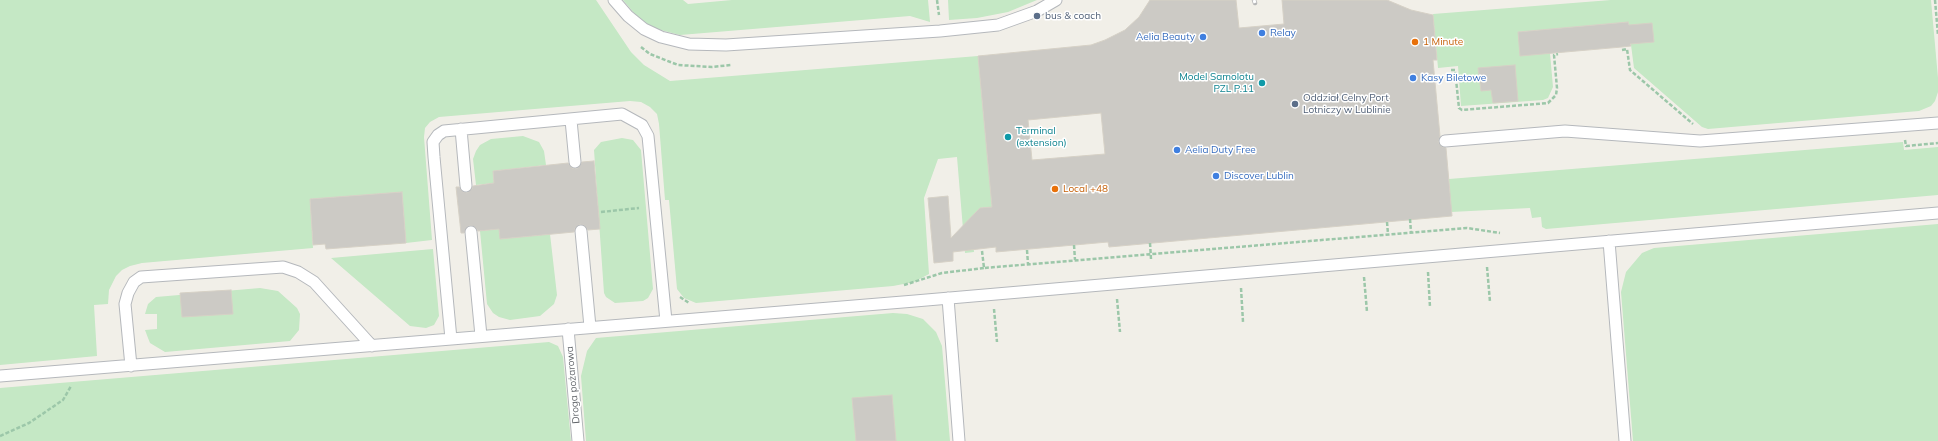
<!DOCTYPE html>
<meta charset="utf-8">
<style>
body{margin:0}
canvas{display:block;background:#f1efe8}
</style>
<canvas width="1938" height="441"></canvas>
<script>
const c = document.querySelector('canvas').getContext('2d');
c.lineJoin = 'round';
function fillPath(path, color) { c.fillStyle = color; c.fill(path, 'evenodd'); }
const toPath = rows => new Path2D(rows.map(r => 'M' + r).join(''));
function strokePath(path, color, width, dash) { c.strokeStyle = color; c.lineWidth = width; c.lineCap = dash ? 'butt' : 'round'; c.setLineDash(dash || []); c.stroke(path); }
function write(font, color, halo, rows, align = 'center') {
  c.font = font + ' Mulish,sans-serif'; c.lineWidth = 3; c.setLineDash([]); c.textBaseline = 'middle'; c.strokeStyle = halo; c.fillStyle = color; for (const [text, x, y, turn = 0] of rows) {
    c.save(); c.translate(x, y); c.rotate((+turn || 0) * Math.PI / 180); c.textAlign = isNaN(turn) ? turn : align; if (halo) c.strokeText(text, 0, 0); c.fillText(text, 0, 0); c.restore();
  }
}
fillPath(toPath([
 [0,0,596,0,631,52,644,65,670,81,978,56,992,207,980,208,974,214,971,222,974,252,965,253,957,157,938,159,924,198,929,274,914,282,893,286,696,303,684,298,677,289,669,200,665,200,659,124,657,114,650,107,641,102,630,101,439,117,430,122,425,128,424,137,432,240,406,243,402,192,310,199,313,248,142,263,130,266,122,270,116,276,109,290,108,304,94,305,97,356,0,365],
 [623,0,683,0,688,4,732,0,928,0,930,22,910,16,680,35,649,27,639,19],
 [948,0,1037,0,1008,12,977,18,949,20],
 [1611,0,1931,0,1938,78,1938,92,1935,101,1931,106,1919,111,1708,129,1702,127,1634,68,1628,22,1518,32,1550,53,1553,87,1548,98,1543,100,1461,106,1458,66,1438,68,1433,14],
 [523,136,539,142,544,151,546,165,493,171,494,183,476,185,473,159,476,151,480,145,491,139],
 [622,138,633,140,641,150,653,289,648,298,643,301,615,303,606,297,604,293,594,150,601,142],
 [1903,142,1904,150,1938,147,1938,195,1546,229,1542,227,1541,217,1532,218,1530,208,1451,212,1449,179],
 [1938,224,1938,441,1633,441,1621,292,1626,272,1642,253,1654,248],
 [499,229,501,239,550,234,557,295,554,304,540,316,510,320,499,317,493,313,487,304,480,231],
 [433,249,439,316,434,325,426,328,410,326,331,258],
 [260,288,278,291,297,308,300,314,299,330,290,341,165,352,150,343,148,338,145,330,157,329,157,314,145,314,148,304,156,297],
 [893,313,907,314,923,319,936,332,942,346,950,441,586,441,581,376,587,351,596,338],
 [549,342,558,346,563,357,571,441,0,441,0,388]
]), '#c5e8c5');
const building = toPath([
 [1150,0,1236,0,1239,28,1284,24,1282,0,1387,0,1411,10,1433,15,1437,60,1433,60,1440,136,1438,142,1442,147,1446,148,1452,216,1109,247,1108,242,996,252,996,247,953,252,953,261,934,263,928,198,948,196,951,238,977,211,980,208,992,207,978,56,1091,45,1105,40,1125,30,1139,17,1150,0],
 [1101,113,1105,154,1032,160,1028,120,1101,113],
 [1628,22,1629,25,1652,23,1654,42,1630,44,1631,46,1622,47,1520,56,1518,32,1628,22],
 [1515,65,1518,101,1493,103,1491,90,1481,91,1478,68,1515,65],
 [594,161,600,229,588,230,584,225,580,224,575,228,574,232,500,239,499,229,478,231,476,228,471,225,467,227,464,233,461,233,456,187,459,187,463,192,467,193,472,189,473,186,494,183,493,171,568,163,572,168,576,169,579,167,582,162,594,161],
 [402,192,406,243,326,249,325,244,313,245,310,199,402,192],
 [231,290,233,314,182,317,180,293,231,290],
 [892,395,896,441,856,441,852,398,892,395]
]);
fillPath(building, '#cccac5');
strokePath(building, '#d6d1c6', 1);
const lane = toPath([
 [614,0,628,16,644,29,661,37,689,44,726,45,940,31,998,25,1037,11,1056,0],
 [571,120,575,162],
 [461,129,466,186],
 [1445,141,1565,131,1700,141,1938,123],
 [581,231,590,327],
 [471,232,481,336],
 [1609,241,1625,441],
 [948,298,959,441],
 [568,329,578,441],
 [451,339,434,157,433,142,438,135,444,131,622,114,642,125,648,136,666,321],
 [131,366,125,304,128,293,134,282,141,277,283,267,298,272,314,282,372,346],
 [0,376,915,301,1938,213]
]);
strokePath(lane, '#b5b8bc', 13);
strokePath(toPath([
 [937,0,939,15],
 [1935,0,1938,35],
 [641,47,650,54,678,65,712,67,731,65],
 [1622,50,1627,49,1630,70,1693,124],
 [1451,70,1455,70,1459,108,1462,110,1548,103,1556,95,1557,88,1554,55,1558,54],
 [1905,140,1906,146,1938,143],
 [601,212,639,208],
 [1410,219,1411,232],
 [1387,222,1388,234],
 [1150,243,1151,259],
 [1074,245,1075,260],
 [1027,250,1028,264],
 [982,251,984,268,1467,228,1500,233],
 [1487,267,1490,302],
 [1428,272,1430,307],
 [1364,277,1367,312],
 [904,285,942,273,984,268],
 [1241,288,1243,322],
 [680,297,689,303],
 [1117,299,1120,332],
 [994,309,997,342],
 [0,436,29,423,63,400,71,386]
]), '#9cc7a9', 2.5, [4, 2]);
strokePath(lane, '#fff', 11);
const rail = toPath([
 [1254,0,1255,3]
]);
strokePath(rail, '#b6b7b8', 4.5);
strokePath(rail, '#fff', 3, [9]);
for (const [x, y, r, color] of [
 [1037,16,4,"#5c6f8a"],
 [1262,33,4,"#3f7fe0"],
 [1203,37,4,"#3f7fe0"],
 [1415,42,4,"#e8710a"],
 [1413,78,4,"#3f7fe0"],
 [1262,83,4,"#0f9aa8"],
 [1295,104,4,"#5c6f8a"],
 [1008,137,4,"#0f9aa8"],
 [1177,150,4,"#3f7fe0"],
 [1216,176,4,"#3f7fe0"],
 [1055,189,4,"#e8710a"]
]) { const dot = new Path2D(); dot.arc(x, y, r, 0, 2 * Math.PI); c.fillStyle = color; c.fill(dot); strokePath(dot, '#fff', 1.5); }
write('10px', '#4e5e75', '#fff', [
 ["bus & coach",1045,16],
 ["Oddział Celny Port",1303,98],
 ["Lotniczy w Lublinie",1303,110]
], 'left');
write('10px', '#366cbe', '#fff', [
 ["Relay",1270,33],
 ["Aelia Beauty",1195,37,"right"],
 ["Kasy Biletowe",1421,78],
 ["Aelia Duty Free",1185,150],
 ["Discover Lublin",1224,176]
], 'left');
write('10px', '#c56008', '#fff', [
 ["1 Minute",1423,42],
 ["Local +48",1063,189]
], 'left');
write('10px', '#0d838f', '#fff', [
 ["Model Samolotu",1254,77],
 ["PZL P.11",1254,89],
 ["Terminal",1016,131,"left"],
 ["(extension)",1016,143,"left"]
], 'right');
write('10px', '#5f6368', '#fff', [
 ["Droga pożarowa",573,385,-95]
]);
</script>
